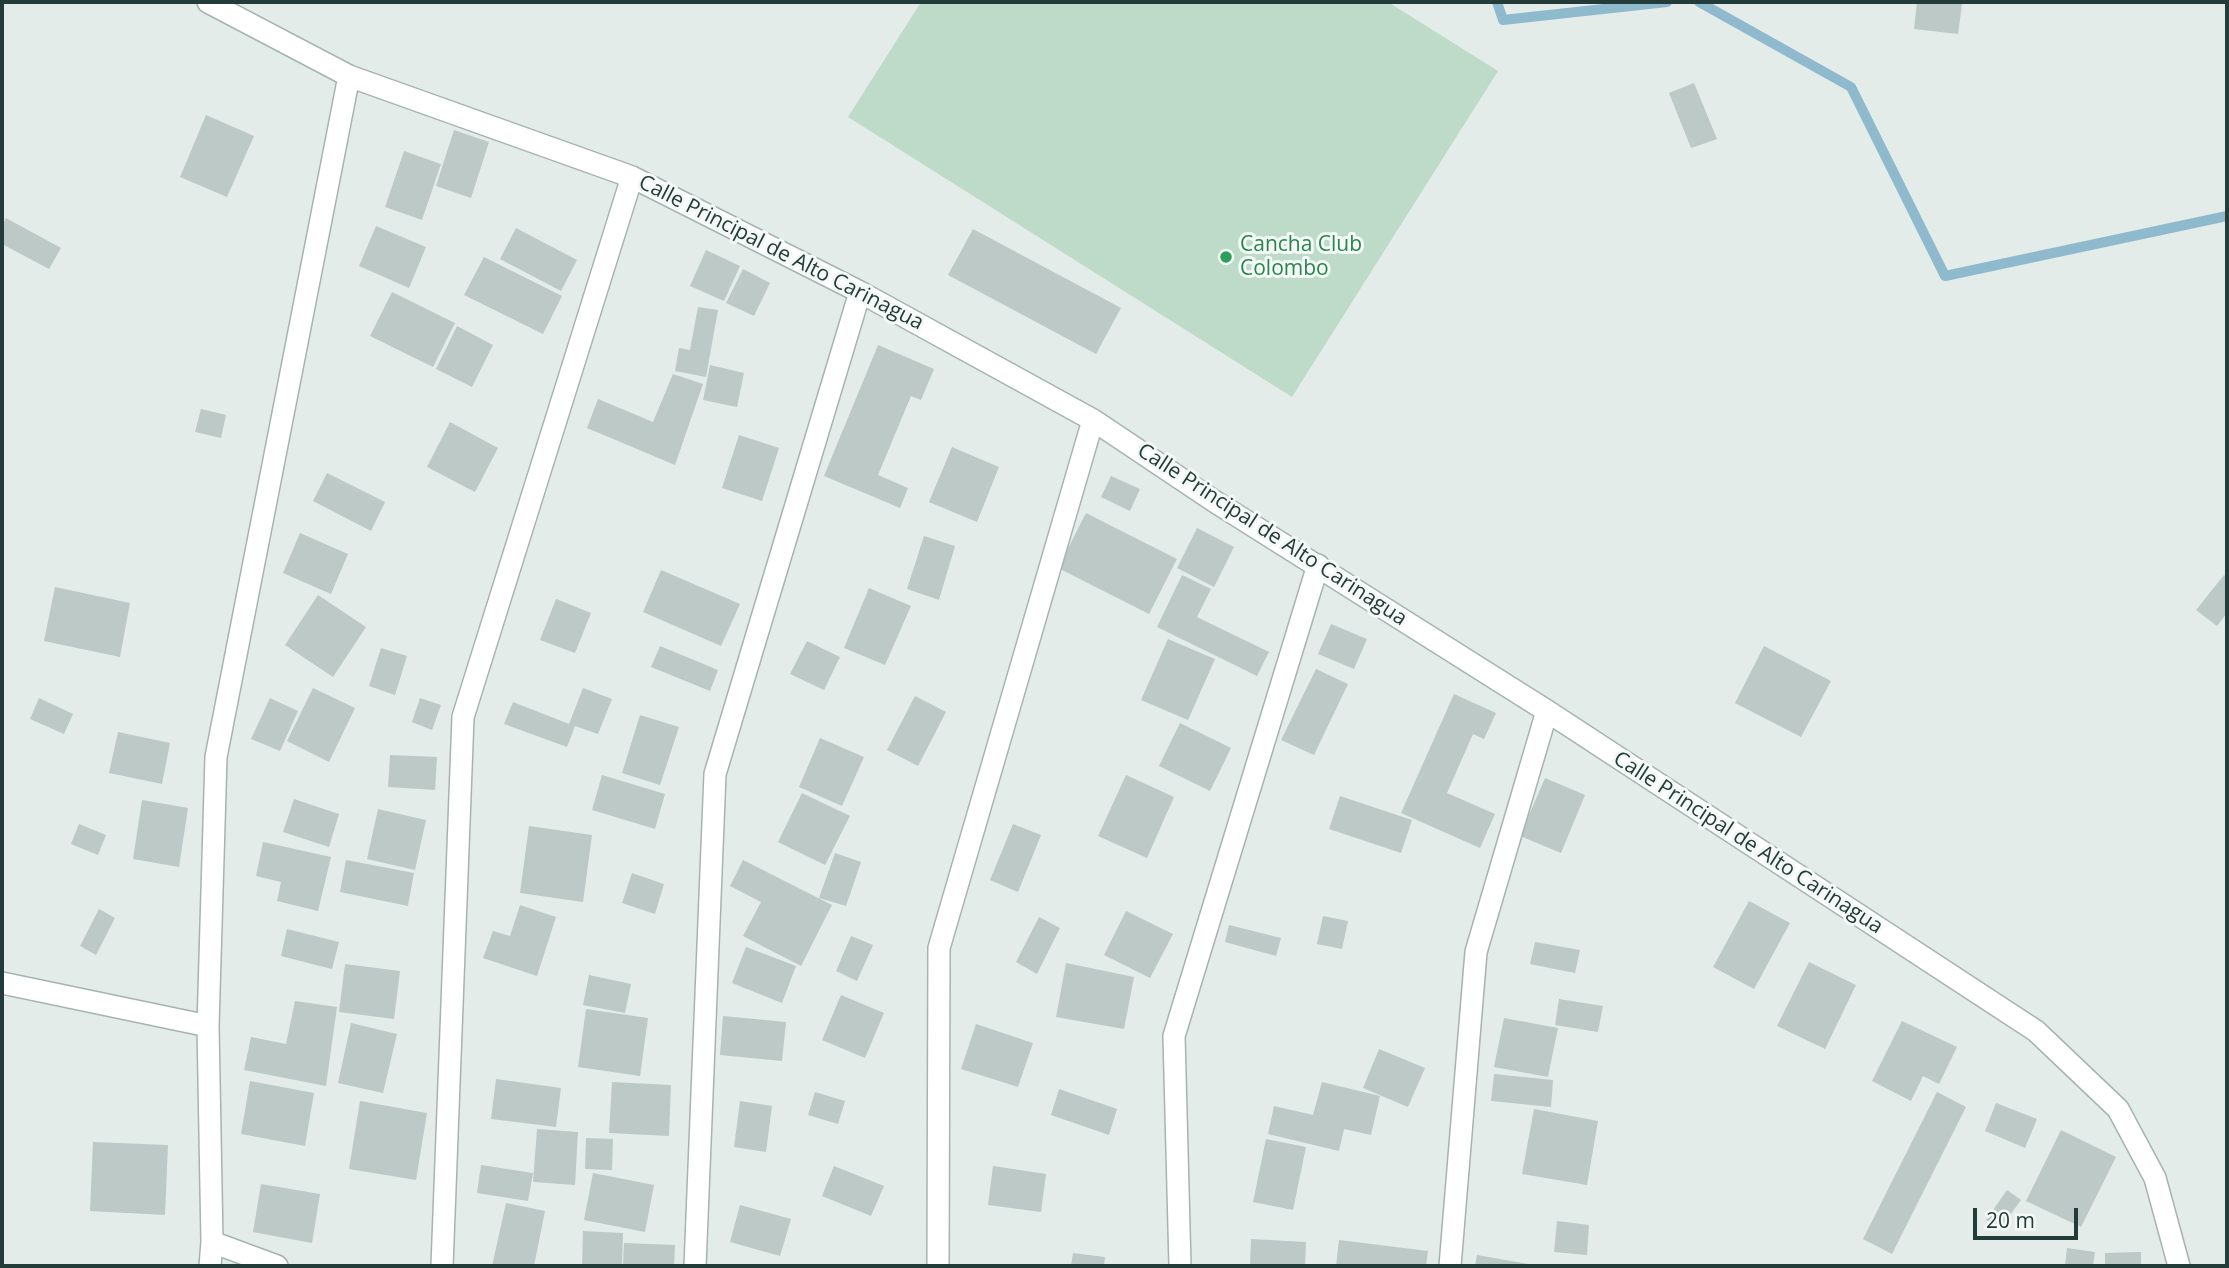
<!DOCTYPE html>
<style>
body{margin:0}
#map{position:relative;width:2229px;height:1268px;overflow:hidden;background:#e3ece9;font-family:"Open Sans",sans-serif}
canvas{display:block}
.frame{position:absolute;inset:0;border:4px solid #243c39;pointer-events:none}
.scale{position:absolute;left:1973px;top:1208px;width:105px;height:32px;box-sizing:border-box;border:4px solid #243c39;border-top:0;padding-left:9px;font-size:21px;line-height:24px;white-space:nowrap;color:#243c39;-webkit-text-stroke:5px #f4f9f7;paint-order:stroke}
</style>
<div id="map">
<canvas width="2229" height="1268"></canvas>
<div class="frame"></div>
<div class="scale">20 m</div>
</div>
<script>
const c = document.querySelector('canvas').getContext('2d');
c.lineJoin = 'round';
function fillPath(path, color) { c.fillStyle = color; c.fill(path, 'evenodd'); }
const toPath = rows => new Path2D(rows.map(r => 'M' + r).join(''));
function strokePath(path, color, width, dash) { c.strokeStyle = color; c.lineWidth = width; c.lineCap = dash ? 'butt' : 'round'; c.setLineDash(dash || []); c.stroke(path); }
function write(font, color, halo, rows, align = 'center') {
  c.font = font + ' "Open Sans",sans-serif'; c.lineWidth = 6; c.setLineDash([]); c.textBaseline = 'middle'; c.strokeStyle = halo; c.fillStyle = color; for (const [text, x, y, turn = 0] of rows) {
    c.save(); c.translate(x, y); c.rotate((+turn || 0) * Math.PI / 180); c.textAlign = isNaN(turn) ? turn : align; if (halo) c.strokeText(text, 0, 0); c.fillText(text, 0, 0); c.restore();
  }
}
fillPath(toPath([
 [921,2,1388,2,1498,71,1292,397,848,117]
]), '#bedbca');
strokePath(toPath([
 [1497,2,1503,20,1667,2],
 [1699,2,1851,87,1945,276,2227,216]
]), '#8fbacd', 10);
fillPath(toPath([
 [1917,2,1962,4,1958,34,1914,29],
 [1694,83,1717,139,1691,148,1669,93],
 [206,115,254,136,227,197,180,177],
 [454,130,489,142,471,198,436,186],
 [404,151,441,164,422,220,385,207],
 [6,218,61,248,49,269,2,244,2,226],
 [376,226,426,247,409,288,359,266],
 [516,228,577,260,561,291,500,259],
 [973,229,1121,308,1096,354,948,275],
 [706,250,740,266,724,301,690,286],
 [484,257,562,296,543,334,464,295],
 [743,269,770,283,754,316,726,303],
 [392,292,455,323,433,367,370,336],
 [698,307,718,310,706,377,675,371,679,348,690,350],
 [457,326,493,345,472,387,436,369],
 [878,345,934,369,921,400,911,396,878,475,908,488,900,508,824,476],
 [710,365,744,373,737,407,703,400],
 [673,374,703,384,675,465,587,428,598,399,653,422],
 [201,409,226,415,221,438,195,432],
 [450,422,498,448,475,492,427,467],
 [739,435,779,448,762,501,722,488],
 [952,447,999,467,977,522,929,502],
 [327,473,385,502,371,531,313,501],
 [1111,476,1140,489,1130,511,1101,497],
 [1086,513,1177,559,1149,614,1058,568],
 [1197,528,1234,547,1214,587,1177,568],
 [300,533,348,554,331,594,283,573],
 [924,536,955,546,939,600,907,589],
 [661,570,740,604,721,646,643,612],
 [1182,575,1211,589,1197,617,1269,652,1257,676,1157,627],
 [2224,575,2227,578,2227,613,2217,626,2196,610],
 [55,587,130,603,120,657,44,641],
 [869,588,911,606,885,665,844,648],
 [318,595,366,627,333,677,285,645],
 [556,599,591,613,575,653,540,640],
 [1331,624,1367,639,1354,669,1318,654],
 [1168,639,1215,659,1188,720,1141,700],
 [807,641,840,657,824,690,790,674],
 [660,646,718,670,710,691,651,667],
 [1764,646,1831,681,1801,737,1735,703],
 [381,648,407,656,395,695,369,686],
 [1316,669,1348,684,1314,755,1281,740],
 [313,688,355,708,329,762,287,741],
 [583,688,612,699,598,734,575,726,567,747,504,724,513,702,569,724],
 [1454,694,1496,713,1484,739,1473,734,1447,793,1495,814,1480,848,1401,813],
 [915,696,946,712,918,766,887,750],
 [39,698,73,714,64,734,30,719],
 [270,698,298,711,280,751,251,739],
 [420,698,441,705,432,730,412,722],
 [640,715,679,727,660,785,622,773],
 [1180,723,1231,748,1210,791,1159,766],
 [118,732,170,743,162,784,109,773],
 [820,738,864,757,842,806,799,787],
 [390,755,437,757,435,790,388,787],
 [602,775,665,794,655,829,592,810],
 [1126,775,1174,797,1147,858,1098,836],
 [1545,778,1585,795,1561,853,1520,836],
 [802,793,850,816,825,865,778,842],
 [1340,796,1412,820,1401,853,1329,829],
 [294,799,339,814,329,847,283,832],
 [142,800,188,808,179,867,133,859],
 [378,809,426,820,415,870,367,859],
 [79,824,106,835,98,855,71,844],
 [1013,824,1041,835,1018,892,990,880],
 [529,826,592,835,583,902,520,893],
 [263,842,331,857,318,911,277,901,281,882,256,876],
 [835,853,861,862,846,906,819,898],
 [346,860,414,873,408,906,340,892],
 [743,860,832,905,801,966,743,936,761,902,730,886],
 [632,873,664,884,655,914,622,903],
 [1749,901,1790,923,1754,989,1713,967],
 [520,905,556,917,537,976,483,958,493,931,510,936],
 [99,909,115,918,96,955,80,946],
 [1126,911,1173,934,1150,978,1104,955],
 [1323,916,1348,921,1342,949,1317,944],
 [1039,917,1060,928,1037,974,1016,962],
 [1229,925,1281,938,1276,956,1225,942],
 [287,929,339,942,332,969,281,956],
 [851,936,873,945,857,981,836,971],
 [1535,942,1580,950,1575,973,1530,964],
 [746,947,796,966,782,1003,732,983],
 [1809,962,1856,985,1825,1049,1777,1026],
 [1066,963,1134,977,1124,1029,1056,1017],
 [345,964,400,971,394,1019,339,1012],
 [589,975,631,984,625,1013,583,1005],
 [841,995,884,1013,865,1058,822,1040],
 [1559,999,1603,1006,1598,1032,1555,1025],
 [295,1001,337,1007,326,1086,244,1070,251,1037,286,1044],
 [586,1009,648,1018,640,1076,578,1067],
 [723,1016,786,1022,782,1061,720,1055],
 [1504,1018,1558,1028,1548,1077,1494,1067],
 [1902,1021,1957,1047,1939,1084,1923,1076,1911,1101,1872,1081],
 [351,1023,397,1034,383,1093,338,1083],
 [976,1024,1033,1043,1018,1087,961,1069],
 [1379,1049,1425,1068,1408,1107,1363,1088],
 [1494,1074,1553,1080,1551,1107,1491,1101],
 [496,1079,561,1088,556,1127,491,1119],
 [250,1081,314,1093,305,1146,241,1134],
 [612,1082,671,1085,669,1136,609,1133],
 [1322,1082,1380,1096,1371,1135,1344,1129,1339,1151,1268,1134,1274,1106,1313,1115],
 [1059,1089,1117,1109,1109,1135,1051,1115],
 [815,1092,845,1101,838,1124,808,1115],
 [1937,1092,1966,1107,1892,1254,1863,1239],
 [360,1101,427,1113,416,1180,349,1169],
 [740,1101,772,1106,766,1152,734,1147],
 [1996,1103,2037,1119,2025,1148,1985,1131],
 [1534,1109,1598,1121,1587,1185,1522,1174],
 [537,1129,578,1132,575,1185,533,1182],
 [2061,1130,2116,1157,2081,1227,2026,1201],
 [586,1138,613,1139,612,1170,585,1169],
 [1266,1139,1306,1147,1293,1210,1253,1202],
 [93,1142,168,1145,165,1215,90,1211],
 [481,1165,533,1173,528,1201,477,1193],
 [834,1166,884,1186,871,1216,822,1196],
 [993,1166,1046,1174,1041,1212,988,1205],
 [593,1173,654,1185,645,1232,584,1220],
 [261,1184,320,1194,312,1243,253,1232],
 [2007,1190,2021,1200,2000,1229,1986,1220],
 [506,1203,545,1211,534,1266,492,1266],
 [740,1205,791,1219,780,1256,730,1242],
 [1557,1221,1589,1225,1587,1255,1554,1252],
 [583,1231,623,1233,622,1266,582,1266],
 [1251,1239,1306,1242,1305,1266,1250,1266],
 [1339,1240,1428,1251,1426,1266,1412,1264,1412,1266,1336,1266],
 [624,1243,675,1245,674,1266,623,1266],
 [2067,1248,2095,1252,2093,1266,2065,1266],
 [2141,1252,2141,1266,2105,1266,2105,1253],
 [1073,1253,1105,1257,1104,1266,1071,1266],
 [1477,1255,1534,1265,1534,1266,1475,1266]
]), '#bcc9c6');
const minor = toPath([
 [208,2,349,76,632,177,860,292,1093,420,1214,501,1547,711,2036,1031,2118,1109,2155,1178,2179,1266],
 [2,983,208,1026],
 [212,1242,277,1266],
 [210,1266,212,1242,208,1026,216,757,349,76],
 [442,1266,463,717,632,177],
 [695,1266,715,774,860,292],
 [938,1266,939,948,1093,420],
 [1180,1266,1174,1036,1318,565],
 [1450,1266,1476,952,1547,711]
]);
strokePath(minor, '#a6b4b1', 24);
strokePath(minor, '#fff', 21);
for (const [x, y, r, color] of [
 [1226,257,7,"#2e9e5b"]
]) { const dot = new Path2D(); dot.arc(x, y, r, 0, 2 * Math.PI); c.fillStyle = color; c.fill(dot); strokePath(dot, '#f4f9f7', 2.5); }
write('21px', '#27864d', '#f4f9f7', [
 ["Cancha Club",1240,245],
 ["Colombo",1240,269]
], 'left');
write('21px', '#243c39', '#f4f9f7', [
 ["Calle Principal de Alto Carinagua",781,253,27],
 ["Calle Principal de Alto Carinagua",1272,535,33],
 ["Calle Principal de Alto Carinagua",1748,843,33]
]);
</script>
